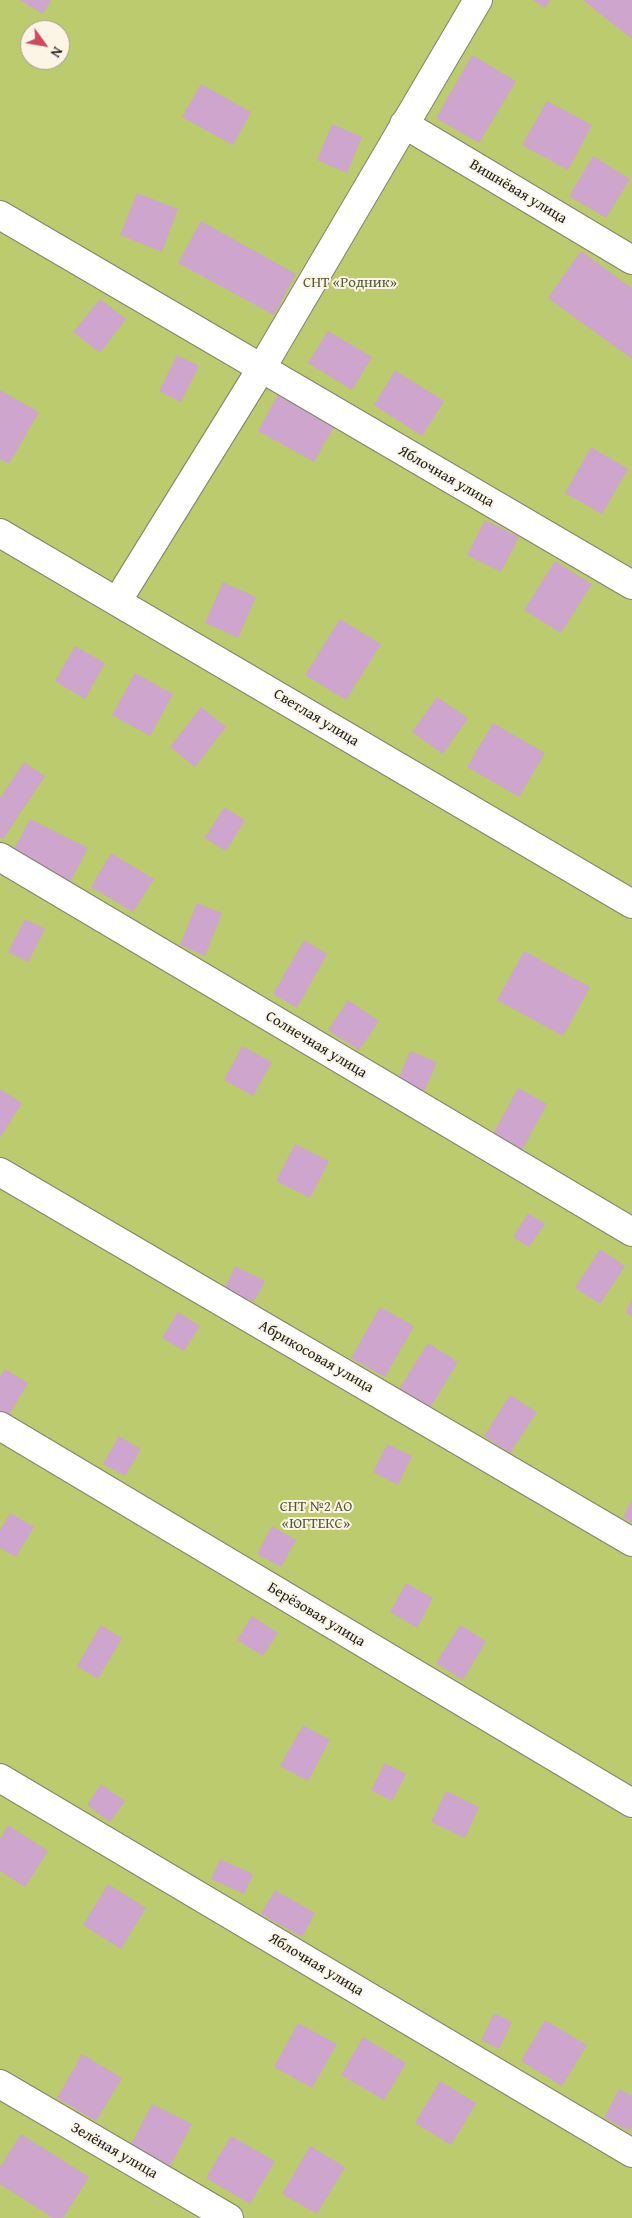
<!DOCTYPE html>
<meta charset="utf-8">
<style>
body{margin:0}
#map{position:relative;width:632px;height:2218px;overflow:hidden;background:#f0e3c4;font-family:"Gentium Book Plus",serif}
canvas{display:block}
.north{position:absolute;left:20px;top:20px;width:50px;height:50px;box-sizing:border-box;background:#fcf5e5;border:1px solid #a29e95;border-radius:50%;rotate:122deg;font-size:14px;font-weight:700;line-height:20px;text-align:center;color:#1c1c1c}
.north::after{content:'';display:block;margin:auto;width:18px;height:22px;background:#d1495b;clip-path:polygon(50% 0,100% 100%,50% 72%,0 100%)}
</style>
<div id="map">
<canvas width="632" height="2218"></canvas>
<div class="north">N</div>
</div>
<script>
const c = document.querySelector('canvas').getContext('2d');
c.lineJoin = 'round';
function fillPath(path, color) { c.fillStyle = color; c.fill(path, 'evenodd'); }
const toPath = rows => new Path2D(rows.map(r => 'M' + r).join(''));
function strokePath(path, color, width, dash) { c.strokeStyle = color; c.lineWidth = width; c.lineCap = dash ? 'butt' : 'round'; c.setLineDash(dash || []); c.stroke(path); }
function write(font, color, halo, rows, align = 'center') {
  c.font = font + ' "Gentium Book Plus",serif'; c.lineWidth = 4; c.setLineDash([]); c.textBaseline = 'middle'; c.strokeStyle = halo; c.fillStyle = color; for (const [text, x, y, turn = 0] of rows) {
    c.save(); c.translate(x, y); c.rotate((+turn || 0) * Math.PI / 180); c.textAlign = isNaN(turn) ? turn : align; if (halo) c.strokeText(text, 0, 0); c.fillText(text, 0, 0); c.restore();
  }
}
fillPath(toPath([
 [0,0,632,0,632,2218,0,2218],
 [30,30,60,30,60,60,30,60]
]), '#bccb6d');
fillPath(toPath([
 [19,0,51,0,43,14],
 [533,0,550,0,545,8],
 [583,0,632,0,632,39],
 [472,55,516,81,479,143,436,118],
 [201,84,251,112,233,145,182,117],
 [547,101,592,125,568,170,522,145],
 [332,124,362,137,347,173,317,160],
 [593,156,630,179,606,218,569,196],
 [137,193,178,209,162,252,120,235],
 [201,221,296,274,274,315,178,263],
 [581,251,632,288,632,359,548,298],
 [100,299,126,319,100,353,73,332],
 [328,331,372,357,352,390,308,363],
 [177,355,199,366,181,402,159,391],
 [395,370,444,401,422,436,374,405],
 [0,390,39,412,9,464,0,459],
 [280,391,336,423,314,462,258,431],
 [591,447,628,469,602,514,565,493],
 [485,520,519,537,501,572,467,555],
 [555,561,592,584,561,633,524,610],
 [223,582,256,597,238,638,205,623],
 [340,619,381,644,346,700,305,675],
 [75,646,105,663,85,699,55,681],
 [135,673,173,694,150,736,112,715],
 [437,697,468,718,443,754,412,732],
 [201,707,226,727,195,767,170,747],
 [493,723,545,753,519,797,467,767],
 [24,762,45,776,3,839,0,838,0,798],
 [224,807,245,820,226,851,205,838],
 [30,819,88,848,70,882,12,853],
 [111,853,154,879,133,912,91,887],
 [197,903,222,913,205,956,180,945],
 [25,919,45,929,28,962,8,952],
 [304,940,327,954,297,1008,273,994],
 [524,951,590,987,563,1036,497,1000],
 [348,1000,379,1021,359,1050,328,1030],
 [242,1046,272,1062,253,1096,224,1080],
 [410,1051,437,1062,423,1094,397,1082],
 [518,1088,547,1104,522,1150,493,1134],
 [0,1089,22,1103,0,1138],
 [295,1144,329,1161,310,1198,276,1181],
 [528,1213,545,1224,529,1247,513,1237],
 [600,1249,625,1266,600,1304,575,1288],
 [235,1266,265,1281,254,1302,225,1288],
 [632,1298,632,1316,626,1313],
 [380,1307,414,1326,385,1377,351,1358],
 [178,1312,200,1326,184,1351,162,1338],
 [428,1343,458,1362,430,1408,399,1389],
 [5,1369,28,1383,8,1416,0,1411,0,1377],
 [510,1395,537,1412,510,1453,484,1436],
 [119,1436,141,1449,125,1476,103,1464],
 [387,1444,412,1456,398,1485,373,1472],
 [632,1499,632,1522,623,1517],
 [10,1513,34,1527,16,1557,0,1548,0,1530],
 [272,1526,296,1540,281,1567,257,1554],
 [406,1583,433,1598,417,1628,390,1612],
 [252,1616,278,1633,263,1656,237,1640],
 [101,1625,122,1638,98,1679,77,1666],
 [460,1625,486,1641,463,1680,436,1663],
 [303,1725,330,1740,308,1781,280,1766],
 [385,1763,406,1774,392,1801,371,1790],
 [101,1784,125,1801,110,1822,87,1805],
 [446,1791,479,1807,465,1838,431,1822],
 [8,1825,48,1851,25,1887,0,1871,0,1839],
 [220,1859,253,1874,244,1894,211,1879],
 [108,1884,146,1908,121,1949,83,1925],
 [275,1890,315,1913,302,1937,261,1914],
 [494,2013,512,2022,499,2049,481,2040],
 [545,2020,587,2045,562,2086,521,2061],
 [298,2023,337,2044,312,2088,274,2067],
 [363,2037,406,2063,384,2100,341,2075],
 [82,2054,122,2078,96,2121,57,2098],
 [440,2081,476,2103,451,2145,415,2123],
 [619,2089,632,2096,632,2126,629,2131,604,2118],
 [152,2104,192,2124,169,2168,129,2148],
 [21,2134,89,2177,63,2218,53,2218,0,2184,0,2167],
 [231,2136,275,2161,250,2204,206,2178],
 [310,2146,345,2167,317,2214,282,2194]
]), '#cea5cc');
const street = toPath([
 [404,124,632,260],
 [0,215,632,585],
 [0,533,632,904],
 [118,600,261,369,478,0],
 [0,857,632,1232],
 [0,1172,632,1542],
 [0,1426,632,1803],
 [0,1778,632,2153],
 [0,2084,229,2218]
]);
strokePath(street, '#868070', 30);
strokePath(street, '#fff', 28);
write('15px', '#1c1c1c', '#fcf5e5', [
 ["Вишнёвая улица",518,192,31],
 ["Яблочная улица",446,477,30],
 ["Светлая улица",316,718,31],
 ["Солнечная улица",316,1045,31],
 ["Абрикосовая улица",316,1357,30],
 ["Берёзовая улица",316,1615,31],
 ["Яблочная улица",316,1965,31],
 ["Зелёная улица",114,2151,30]
]);
write('15px', '#545938', '#fcf5e5', [
 ["СНТ «Родник»",350,283],
 ["СНТ №2 АО",316,1507],
 ["«ЮГТЕКС»",316,1524]
]);
</script>
